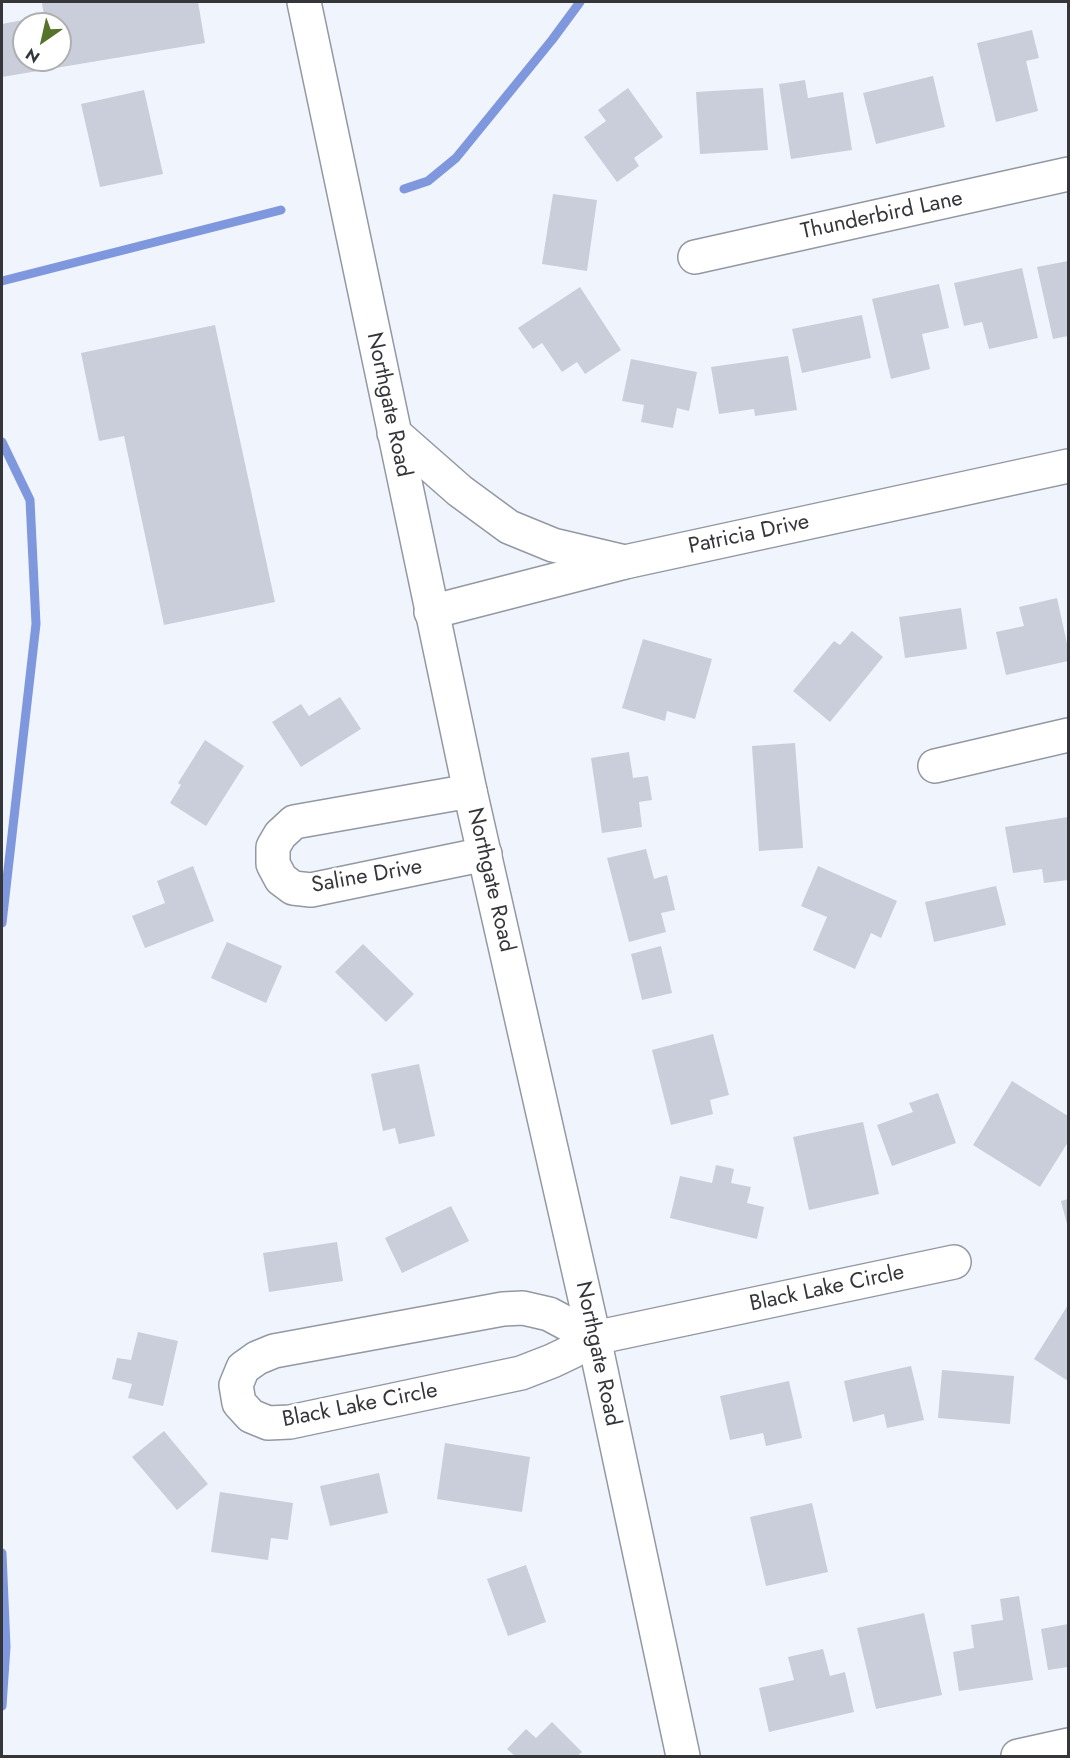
<!DOCTYPE html>
<style>
body{margin:0}
#map{position:relative;width:1070px;height:1758px;overflow:hidden;background:#f0f4fd;font-family:Jost,sans-serif}
canvas{display:block}
.frame{position:absolute;inset:0;border:3px solid #34363a;pointer-events:none}
.north{position:absolute;left:12px;top:12px;width:60px;height:60px;box-sizing:border-box;background:#fff;border:2px solid #aeafb0;border-radius:50%;rotate:214deg;font-size:16px;font-weight:700;line-height:24px;text-align:center;color:#34363a}
.north::after{content:'';display:block;margin:auto;width:21px;height:27px;background:#557329;clip-path:polygon(50% 0,100% 100%,50% 72%,0 100%)}
</style>
<div id="map">
<canvas width="1070" height="1758"></canvas>
<div class="frame"></div>
<div class="north">N</div>
</div>
<script>
const c = document.querySelector('canvas').getContext('2d');
c.lineJoin = 'round';
const toPath = rows => new Path2D(rows.map(r => 'M' + r).join(''));
function strokePath(path, color, width, dash) { c.strokeStyle = color; c.lineWidth = width; c.lineCap = dash ? 'butt' : 'round'; c.setLineDash(dash || []); c.stroke(path); }
function fillPath(path, color) { c.fillStyle = color; c.fill(path, 'evenodd'); }
function write(font, color, halo, rows, align = 'center') {
  c.font = font + ' Jost,sans-serif'; c.lineWidth = 6; c.setLineDash([]); c.textBaseline = 'middle'; c.strokeStyle = halo; c.fillStyle = color; for (const [text, x, y, turn = 0] of rows) {
    c.save(); c.translate(x, y); c.rotate((+turn || 0) * Math.PI / 180); c.textAlign = isNaN(turn) ? turn : align; if (halo) c.strokeText(text, 0, 0); c.fillText(text, 0, 0); c.restore();
  }
}
strokePath(toPath([
 [404,189,428,181,456,158,552,40,580,2],
 [2,281,281,210],
 [2,442,30,500,36,624,2,923],
 [2,1553,6,1647,2,1706]
]), '#7f98dd', 9);
fillPath(toPath([
 [51,2,198,2,205,43,2,77,2,24,44,16,42,3],
 [24,24,60,24,60,60,24,60],
 [1032,30,1039,58,1026,61,1038,111,996,122,977,43],
 [933,76,945,127,876,144,863,93],
 [805,80,808,98,843,92,852,150,791,159,779,84],
 [628,88,663,137,634,158,639,166,617,182,584,137,606,121,598,110],
 [763,88,768,150,700,154,696,92],
 [144,90,163,174,100,187,81,104],
 [553,194,597,200,587,271,542,264],
 [1068,261,1068,336,1053,339,1037,267],
 [1022,268,1038,338,989,349,982,322,964,326,954,283],
 [939,284,949,328,922,334,930,369,891,379,872,299],
 [580,287,621,350,585,374,577,362,562,372,542,343,533,349,518,328],
 [862,315,871,358,802,373,792,329],
 [215,325,275,602,164,625,124,436,99,441,81,353],
 [788,356,797,410,755,416,754,409,719,414,711,367],
 [631,359,697,372,689,411,677,408,673,428,641,422,644,405,622,401],
 [1057,598,1068,648,1068,661,1006,675,996,632,1024,626,1019,607],
 [961,608,967,649,905,658,899,617],
 [852,631,883,657,830,722,793,691,834,641,840,645],
 [643,639,712,659,695,719,667,711,665,721,622,708],
 [340,697,361,729,301,767,272,722,301,704,309,716],
 [205,740,244,766,206,826,170,803,181,785,178,783],
 [795,743,803,848,759,851,752,746],
 [629,752,633,778,648,776,652,800,639,802,642,827,602,833,591,758],
 [1068,817,1068,880,1044,883,1042,869,1013,873,1005,827],
 [646,849,654,879,667,875,675,910,661,913,666,932,629,942,607,858],
 [193,866,214,921,145,948,132,916,165,903,157,881],
 [818,866,897,901,881,938,871,933,855,969,813,950,827,917,801,906],
 [996,886,1006,925,934,942,925,902],
 [227,942,282,966,266,1003,211,978],
 [363,944,414,994,386,1022,335,972],
 [661,946,672,993,642,1000,631,954],
 [713,1034,729,1095,710,1100,713,1114,671,1125,652,1050],
 [419,1064,435,1136,399,1144,395,1128,383,1131,371,1074],
 [1012,1081,1068,1116,1068,1142,1040,1187,973,1145],
 [938,1093,956,1143,892,1166,877,1125,913,1112,909,1103],
 [863,1122,879,1194,809,1210,793,1137],
 [716,1165,734,1169,731,1183,751,1187,747,1203,764,1207,757,1239,670,1218,680,1176,712,1183],
 [1068,1199,1068,1228,1061,1201],
 [451,1206,469,1241,402,1273,385,1238],
 [337,1242,343,1281,269,1292,263,1253],
 [1068,1305,1068,1381,1034,1359],
 [138,1332,178,1341,163,1406,128,1398,132,1384,112,1379,117,1358,131,1360],
 [911,1366,924,1420,887,1428,884,1414,853,1422,844,1381],
 [942,1370,1014,1376,1010,1424,938,1418],
 [789,1381,802,1438,766,1446,763,1433,730,1440,720,1396],
 [164,1431,208,1484,177,1510,132,1457],
 [445,1443,530,1457,522,1512,437,1499],
 [379,1473,388,1513,330,1526,320,1486],
 [220,1492,293,1503,288,1540,271,1538,268,1560,211,1552],
 [812,1503,828,1572,766,1586,750,1517],
 [526,1565,546,1622,508,1636,487,1579],
 [1019,1596,1033,1680,959,1691,953,1652,974,1648,971,1625,1003,1620,1000,1599],
 [924,1613,942,1695,876,1709,857,1628],
 [1068,1624,1068,1667,1048,1670,1041,1629],
 [823,1649,830,1676,845,1672,854,1712,769,1732,759,1688,794,1680,788,1657],
 [552,1722,582,1752,577,1756,515,1756,507,1749,526,1729,536,1738]
]), '#c9ceda');
const minor = toPath([
 [695,257,1068,174],
 [431,612,625,562,1068,466],
 [935,766,1068,735],
 [470,791,294,822,280,835,273,847,273,864,281,879,293,888,311,890,485,854],
 [594,1338,549,1314,523,1308,503,1309,274,1351,257,1358,243,1368,236,1385,239,1403,251,1416,268,1423,290,1422,521,1373,552,1361,573,1351,594,1338,954,1262],
 [1018,1756,1068,1745]
]);
const major = toPath([
 [304,2,470,791,594,1338,683,1756],
 [394,433,460,491,509,527,553,545,625,562]
]);
strokePath(minor, '#9398a3', 36);
strokePath(major, '#9398a3', 36);
strokePath(minor, '#fff', 33);
strokePath(major, '#fff', 33);
write('22px', '#34363a', '#fff', [
 ["Thunderbird Lane",882,216,-12],
 ["Northgate Road",388,405,78],
 ["Patricia Drive",749,535,-12],
 ["Saline Drive",367,877,-10],
 ["Northgate Road",490,880,77],
 ["Black Lake Circle",827,1289,-12],
 ["Northgate Road",597,1354,78],
 ["Black Lake Circle",360,1406,-11]
]);
</script>
